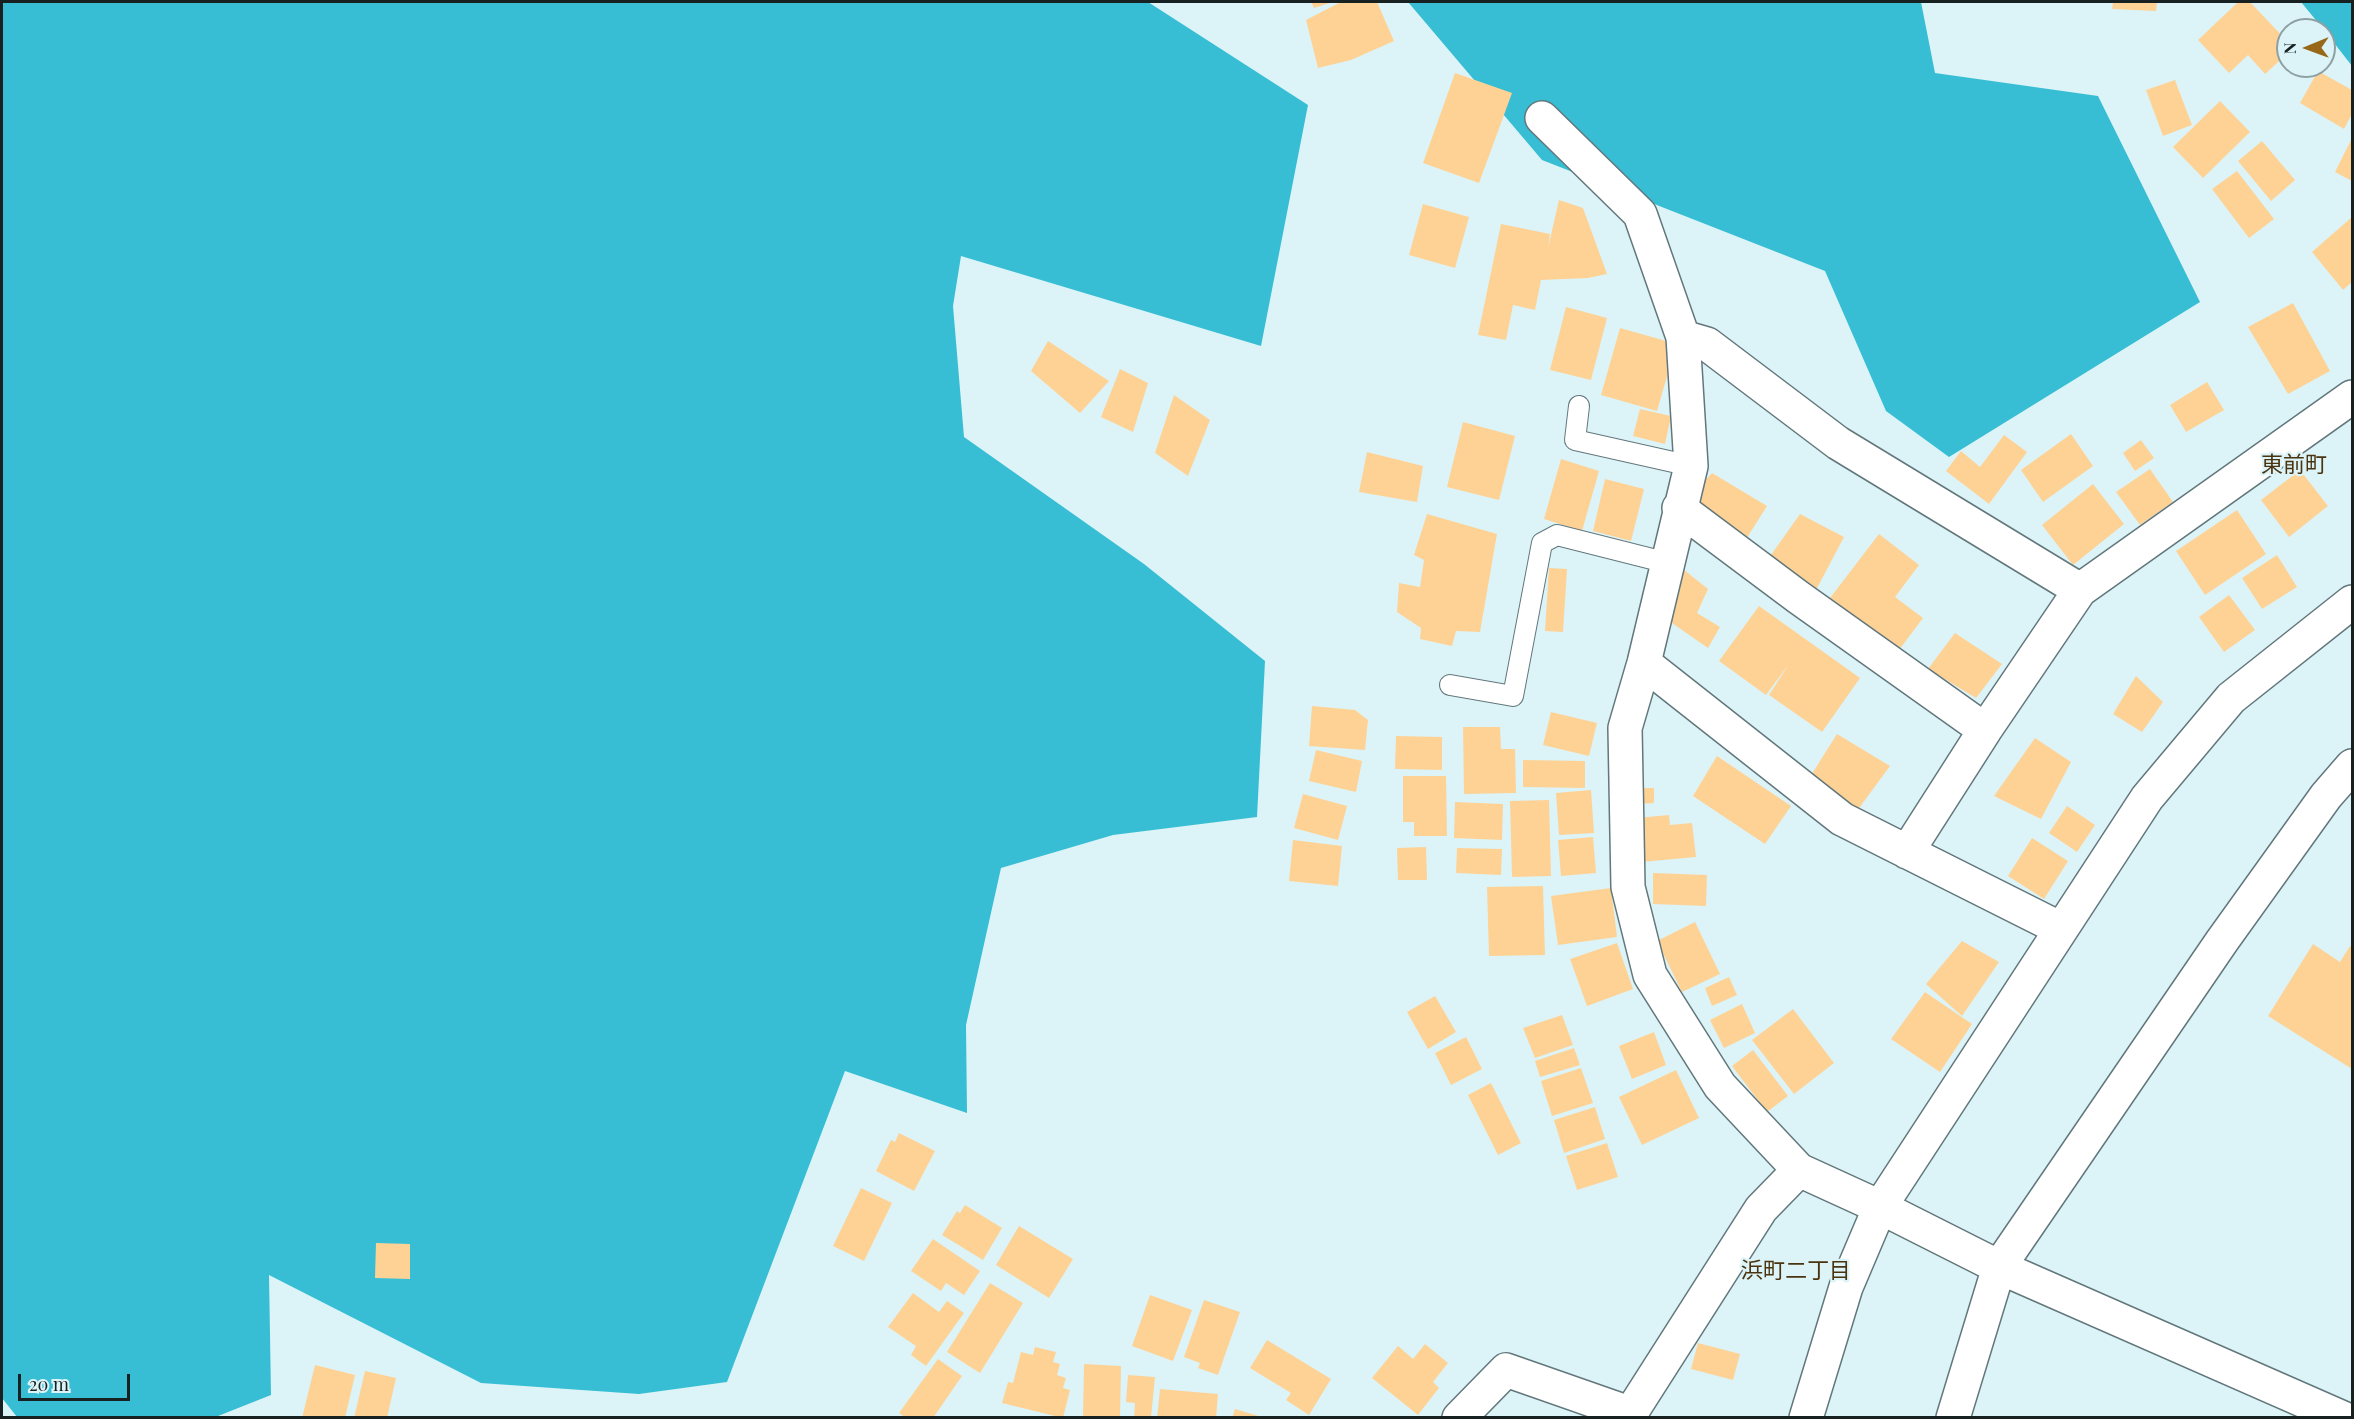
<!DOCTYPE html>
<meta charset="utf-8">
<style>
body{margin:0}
#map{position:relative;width:2354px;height:1419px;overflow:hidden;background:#dcf4f8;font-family:"Playfair Display",serif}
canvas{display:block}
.frame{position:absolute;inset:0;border:3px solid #182122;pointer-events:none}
.north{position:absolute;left:2276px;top:18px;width:60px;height:60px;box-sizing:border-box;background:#dcf4f8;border:2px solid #8ea0a2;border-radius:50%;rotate:269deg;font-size:16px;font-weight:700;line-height:24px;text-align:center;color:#182122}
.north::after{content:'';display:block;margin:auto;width:21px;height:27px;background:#976818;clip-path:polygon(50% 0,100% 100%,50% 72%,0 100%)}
.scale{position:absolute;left:18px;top:1374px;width:112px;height:27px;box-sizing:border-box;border:3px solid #182122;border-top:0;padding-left:8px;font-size:18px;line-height:21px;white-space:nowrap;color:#182122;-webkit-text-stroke:4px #dcf4f8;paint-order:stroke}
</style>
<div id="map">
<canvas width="2354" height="1419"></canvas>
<div class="frame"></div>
<div class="north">N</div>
<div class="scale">20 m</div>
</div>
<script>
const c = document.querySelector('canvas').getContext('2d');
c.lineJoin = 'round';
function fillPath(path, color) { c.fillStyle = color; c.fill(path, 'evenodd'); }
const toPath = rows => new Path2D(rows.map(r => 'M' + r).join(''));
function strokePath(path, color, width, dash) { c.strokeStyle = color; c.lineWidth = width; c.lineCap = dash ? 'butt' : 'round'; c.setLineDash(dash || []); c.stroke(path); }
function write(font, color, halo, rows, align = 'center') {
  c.font = font + ' "Playfair Display","Noto Sans JP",serif'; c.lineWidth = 4.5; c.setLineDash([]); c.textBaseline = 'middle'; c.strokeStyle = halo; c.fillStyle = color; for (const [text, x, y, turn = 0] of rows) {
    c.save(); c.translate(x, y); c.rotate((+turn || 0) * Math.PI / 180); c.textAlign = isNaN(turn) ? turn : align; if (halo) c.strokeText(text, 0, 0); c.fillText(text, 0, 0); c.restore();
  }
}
fillPath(toPath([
 [2,2,1148,2,1308,105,1261,346,961,256,953,306,964,437,1144,564,1265,661,1257,817,1113,835,1001,868,966,1025,967,1113,845,1071,727,1382,639,1394,481,1383,269,1275,271,1395,213,1418,17,1417,2,1398],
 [1408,2,1921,2,1935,73,2098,96,2200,302,1949,457,1886,411,1825,271,1542,160],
 [2301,2,2352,2,2352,66,2324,30]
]), '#37bed4');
fillPath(toPath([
 [1311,2,1333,2,1314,8],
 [1341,2,1377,2,1394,41,1351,60,1318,68,1306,20],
 [2113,2,2157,2,2156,11,2112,9],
 [2238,2,2250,2,2288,42,2288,53,2265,74,2248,55,2229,73,2198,40],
 [2318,71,2352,90,2352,114,2344,129,2300,103],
 [1455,73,1512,93,1479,183,1423,163],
 [2175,80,2192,125,2163,136,2146,90],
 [2220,101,2250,132,2203,178,2173,147],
 [2352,138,2352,181,2335,172],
 [2262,141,2295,180,2271,201,2238,161],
 [2237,171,2274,219,2249,238,2212,189],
 [1559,200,1583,208,1607,274,1588,278,1541,280,1535,310,1513,305,1506,340,1478,335,1501,224,1550,234,1548,248],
 [1423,204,1469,217,1455,268,1409,255],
 [2352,217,2352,282,2343,290,2312,252],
 [2293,303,2330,371,2288,394,2248,327],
 [1566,307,1607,318,1591,380,1550,370],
 [1620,328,1666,341,1670,366,1657,411,1601,395],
 [1048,341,1109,381,1080,413,1031,371],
 [1120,369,1148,383,1133,432,1101,417],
 [2207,382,2224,410,2186,432,2170,405],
 [1174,395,1210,420,1188,476,1155,453],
 [1640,409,1671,416,1665,444,1633,436],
 [1463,422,1515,436,1499,500,1447,487],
 [2071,434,2093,466,2043,502,2021,470],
 [2004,435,2027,452,1989,504,1946,471,1961,451,1980,467],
 [2141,440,2154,458,2135,471,2123,453],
 [1367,452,1423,466,1417,502,1359,492],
 [1561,459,1599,471,1582,531,1544,519],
 [2150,469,2173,502,2140,525,2116,492],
 [2300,470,2328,506,2289,537,2261,500],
 [1712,473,1767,506,1738,552,1679,508],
 [1605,479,1644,489,1631,541,1593,531],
 [2093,484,2124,524,2073,565,2042,525],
 [2237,510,2266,554,2205,595,2176,551],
 [1427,514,1497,534,1480,632,1456,631,1452,646,1420,639,1421,628,1397,612,1399,583,1420,587,1424,560,1414,555],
 [1800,514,1844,537,1815,592,1766,562],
 [1879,534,1919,565,1895,597,1923,618,1899,650,1830,598],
 [2277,555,2297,587,2262,609,2242,578],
 [1549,568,1567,569,1563,632,1545,631],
 [1683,569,1708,589,1697,613,1720,627,1708,648,1656,612],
 [2229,595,2255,630,2224,652,2199,617],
 [1759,606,1860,678,1822,732,1769,695,1789,664,1766,695,1719,661],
 [1955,633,2002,664,1976,698,1928,669],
 [2136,676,2163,702,2142,732,2113,714],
 [1312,706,1355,710,1368,720,1365,750,1309,746],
 [1551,712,1597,723,1589,756,1543,745],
 [1463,727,1500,727,1501,749,1515,749,1516,793,1464,794],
 [1837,734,1890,766,1854,815,1808,780],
 [1396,736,1442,737,1442,770,1395,769],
 [2035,738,2071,762,2041,819,1994,796],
 [1316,750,1362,761,1356,792,1309,781],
 [1717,756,1791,806,1765,844,1693,796],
 [1523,760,1585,761,1585,788,1523,787],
 [1403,776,1446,776,1447,836,1414,836,1414,822,1403,822],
 [1637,788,1654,788,1654,803,1638,804],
 [1591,790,1594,833,1559,835,1556,793],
 [1303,794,1347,806,1338,840,1294,828],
 [1549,800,1551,876,1512,877,1510,801],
 [1455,802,1503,804,1502,840,1454,838],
 [2067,806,2095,825,2077,852,2049,833],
 [1669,815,1670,825,1692,823,1696,857,1641,862,1637,818],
 [1593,837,1596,873,1561,876,1558,840],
 [2032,838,2068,861,2044,899,2008,876],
 [1293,840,1342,846,1338,886,1289,881],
 [1426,847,1427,880,1398,880,1397,848],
 [1457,848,1502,849,1501,875,1456,873],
 [1653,873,1707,875,1706,906,1653,904],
 [1543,886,1545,955,1489,956,1487,887],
 [1611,888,1617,937,1558,945,1551,896],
 [1695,922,1720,974,1682,992,1657,941],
 [1962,941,1999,962,1962,1016,1926,984],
 [1617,943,1633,989,1587,1006,1570,959],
 [2313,944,2340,962,2350,946,2352,948,2352,1069,2268,1016],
 [1729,977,1737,995,1712,1006,1705,988],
 [1925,992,1972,1024,1940,1072,1891,1039],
 [1435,996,1456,1032,1428,1049,1407,1012],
 [1742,1004,1755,1033,1724,1048,1710,1020],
 [1793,1009,1834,1063,1794,1094,1752,1040],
 [1562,1015,1573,1045,1535,1058,1523,1028],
 [1654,1032,1666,1065,1632,1079,1619,1046],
 [1466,1037,1482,1069,1451,1085,1435,1053],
 [1574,1048,1580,1065,1540,1077,1535,1061],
 [1753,1050,1788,1096,1767,1112,1732,1066],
 [1581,1068,1593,1103,1552,1116,1541,1081],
 [1676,1070,1699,1118,1642,1145,1619,1097],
 [1491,1083,1521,1143,1498,1155,1468,1095],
 [1595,1107,1605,1139,1564,1153,1554,1120],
 [899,1133,935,1151,914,1191,876,1171,891,1140,895,1142],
 [1607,1143,1618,1177,1577,1190,1566,1156],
 [861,1188,892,1203,864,1261,833,1246],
 [965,1205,1002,1228,983,1260,942,1235,957,1211,960,1213],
 [1019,1226,1073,1259,1049,1298,996,1265],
 [933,1239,980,1271,964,1295,946,1283,941,1291,911,1271],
 [376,1243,410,1244,410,1279,375,1278],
 [990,1283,1023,1303,980,1373,947,1352],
 [913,1293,939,1312,947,1301,964,1313,926,1366,911,1355,916,1346,888,1327],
 [1150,1295,1192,1310,1173,1361,1132,1346],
 [1204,1300,1240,1312,1218,1375,1198,1368,1200,1363,1184,1357],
 [1267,1340,1331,1379,1309,1415,1286,1400,1291,1393,1250,1368],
 [1698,1343,1740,1354,1733,1380,1691,1369],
 [1425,1344,1448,1363,1433,1382,1439,1388,1418,1415,1372,1378,1398,1346,1413,1359],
 [1035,1347,1056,1352,1053,1362,1060,1364,1057,1375,1066,1378,1063,1388,1070,1390,1063,1418,1002,1403,1008,1382,1013,1383,1021,1352,1033,1355],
 [938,1359,962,1376,933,1418,906,1418,899,1413],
 [1084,1364,1121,1366,1120,1418,1083,1418],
 [315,1365,355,1375,345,1418,302,1418],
 [365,1371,396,1378,387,1418,354,1418],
 [1128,1375,1155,1377,1151,1418,1134,1418,1135,1403,1126,1402],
 [1160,1389,1218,1394,1216,1418,1157,1418],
 [1235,1409,1262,1417,1262,1418,1232,1418]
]), '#fed295');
const lane = toPath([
 [1579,406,1575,440,1691,466],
 [1450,685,1513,696,1542,543,1557,535,1668,563]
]);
const street = toPath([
 [1542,118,1640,214,1683,337,1691,466,1644,663,1625,728,1628,887,1650,975,1720,1086,1799,1170,1880,1207,1999,1267,2343,1418],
 [1683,337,1707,344,1838,443,2080,590],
 [1679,508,1798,597,1985,730],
 [1644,663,1842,819,2061,929],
 [1907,852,1985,730,2080,590,2352,397],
 [1459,1418,1506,1370,1632,1414],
 [1631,1418,1634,1408,1761,1209,1799,1170],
 [1806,1418,1846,1287,1880,1207,2147,798,2231,698,2352,602],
 [1953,1418,1999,1267,2222,941,2326,796,2352,766]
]);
strokePath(lane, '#62777b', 22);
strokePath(street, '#62777b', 36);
strokePath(lane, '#fff', 20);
strokePath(street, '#fff', 33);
write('22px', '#4a330f', '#dcf4f8', [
 ["東前町",2294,465],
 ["浜町二丁目",1796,1271]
]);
</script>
